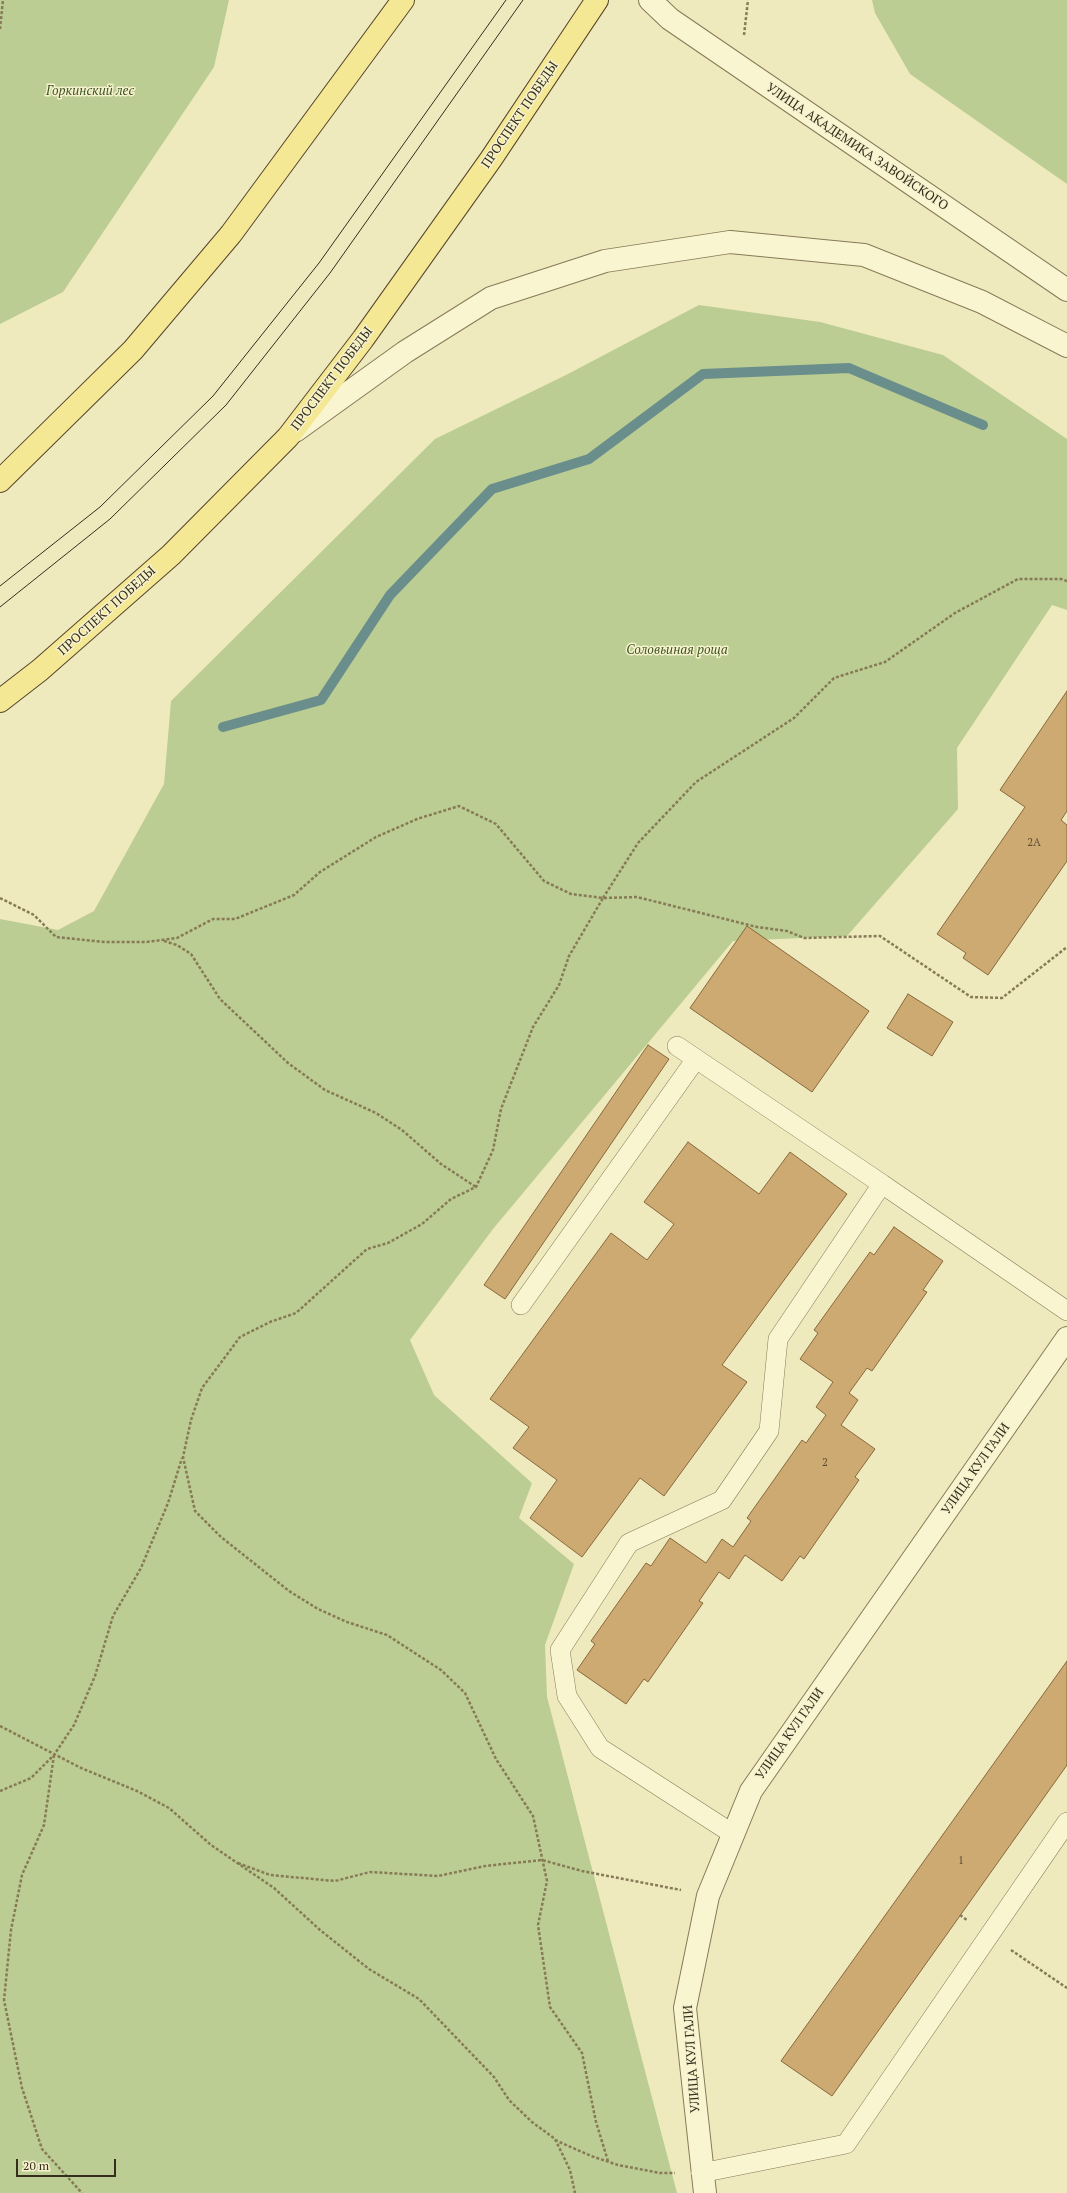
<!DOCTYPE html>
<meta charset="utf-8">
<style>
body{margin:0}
#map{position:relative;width:1067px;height:2193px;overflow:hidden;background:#efe9be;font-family:"PT Serif",serif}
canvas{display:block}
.scale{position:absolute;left:16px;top:2159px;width:100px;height:18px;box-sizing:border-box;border:2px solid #362e1c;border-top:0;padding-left:5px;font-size:12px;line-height:14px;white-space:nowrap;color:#362e1c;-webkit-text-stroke:3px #f6f2ce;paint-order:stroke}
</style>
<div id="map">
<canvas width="1067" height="2193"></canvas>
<div class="scale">20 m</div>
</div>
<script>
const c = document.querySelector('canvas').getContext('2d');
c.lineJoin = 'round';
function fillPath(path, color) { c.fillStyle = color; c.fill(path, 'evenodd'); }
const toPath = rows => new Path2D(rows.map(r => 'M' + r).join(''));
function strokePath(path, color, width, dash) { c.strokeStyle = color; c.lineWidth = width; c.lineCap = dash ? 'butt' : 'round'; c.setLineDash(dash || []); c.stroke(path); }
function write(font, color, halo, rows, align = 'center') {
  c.font = font + ' "PT Serif",serif'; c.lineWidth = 3; c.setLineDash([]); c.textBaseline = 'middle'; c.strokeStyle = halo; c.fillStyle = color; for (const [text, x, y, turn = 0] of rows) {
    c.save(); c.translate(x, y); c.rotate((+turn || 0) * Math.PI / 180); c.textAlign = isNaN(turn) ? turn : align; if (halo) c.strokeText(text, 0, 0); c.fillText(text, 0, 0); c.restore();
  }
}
fillPath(toPath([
 [0,0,229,0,214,67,63,292,0,324],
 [872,0,1067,0,1067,184,910,74,875,13],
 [699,305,820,322,943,355,1067,439,1067,610,1052,605,957,748,958,809,847,936,733,941,493,1229,410,1340,434,1395,532,1483,519,1518,574,1564,545,1645,547,1697,677,2193,0,2193,0,919,58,930,94,911,164,784,171,701,435,439,566,375]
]), '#bbcd92');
strokePath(toPath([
 [223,727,321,700,390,595,492,489,589,459,703,374,849,368,983,425]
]), '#698e8c', 10);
const building = toPath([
 [1067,691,1067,811,1061,820,1067,825,1067,861,988,975,963,958,966,953,937,934,1025,807,1000,790,1067,691],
 [747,926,869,1011,812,1092,690,1008,747,926],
 [908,994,953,1022,932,1056,887,1028,908,994],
 [648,1045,669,1059,505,1299,484,1285,648,1045],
 [688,1142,759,1194,790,1152,847,1194,722,1365,747,1382,664,1496,640,1478,582,1557,530,1518,557,1480,513,1448,529,1427,490,1399,611,1233,647,1260,674,1224,644,1202,688,1142],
 [894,1227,943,1261,923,1290,927,1292,872,1371,867,1368,849,1393,858,1400,841,1425,875,1449,855,1477,859,1480,804,1559,800,1556,782,1581,745,1555,729,1579,719,1572,699,1601,703,1603,648,1682,644,1679,626,1704,577,1670,595,1644,591,1641,646,1563,651,1566,670,1538,706,1563,722,1539,733,1547,751,1521,747,1518,802,1440,806,1443,826,1415,816,1407,833,1382,800,1359,818,1333,814,1330,870,1252,874,1255,894,1227],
 [1067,1661,1067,1765,832,2096,781,2061,1067,1661]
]);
fillPath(building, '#ceaa73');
strokePath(building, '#87683c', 1);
const service = toPath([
 [677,1046,882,1184],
 [521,1305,696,1059],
 [733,1834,600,1748,567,1696,560,1650,629,1543,722,1500,769,1431,778,1339,882,1184,1067,1311],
 [701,2173,846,2144,1067,1822]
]);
const minor = toPath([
 [705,2193,685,2008,708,1896,751,1791,1067,1338]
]);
const tertiary = toPath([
 [650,0,670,19,1067,290],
 [295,431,405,352,491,298,605,261,730,242,864,255,982,302,1067,346]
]);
const primary = toPath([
 [0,481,133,350,231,234,403,0],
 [0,701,40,670,171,555,288,437,363,339,491,159,597,0]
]);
strokePath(service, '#877a57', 20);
strokePath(minor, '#877a57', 24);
strokePath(tertiary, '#877a57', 24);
strokePath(primary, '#55462b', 24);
strokePath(toPath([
 [0,29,3,0],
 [744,35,748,0],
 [0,898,34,915,56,937,105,942,146,942,177,938,213,919,235,919,294,895,320,872,376,837,417,819,459,806,496,824,544,881,571,894,603,898,569,956,559,985,533,1027,501,1109,493,1150,476,1187,451,1199,422,1224,388,1243,367,1249,296,1313,270,1322,240,1337,202,1388,191,1420,183,1457,195,1511,221,1537,289,1591,318,1609,347,1622,387,1635,441,1670,465,1693,496,1759,533,1816,547,1881,538,1925,550,2007,582,2053,596,2122,608,2161],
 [603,898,638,843,696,782,794,718,834,678,885,662,955,613,1018,579,1061,579,1067,581],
 [604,898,637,897,757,927,787,931,804,938,880,936,971,997,1002,998,1067,947],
 [164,941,177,945,191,954,220,999,288,1063,325,1090,376,1113,402,1130,441,1164,476,1187],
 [0,1726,81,1768,137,1791,169,1808,211,1845,274,1888,320,1930,369,1969,419,1999,494,2077,509,2100,532,2122,555,2139,570,2170,575,2193],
 [54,1755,44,1825,22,1875,11,1930,4,2000,22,2088,42,2149,82,2193],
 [0,1791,31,1778,54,1755,74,1725,95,1676,113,1616,141,1568,168,1503,182,1458],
 [238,1863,270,1875,335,1881,370,1872,438,1876,485,1866,542,1860,582,1871,681,1890],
 [960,1915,967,1920],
 [1011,1950,1067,1988],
 [555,2140,591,2156,618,2165,660,2173,675,2173]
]), '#877a57', 2.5, [3, 2]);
strokePath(service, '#faf5d1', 19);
strokePath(minor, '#faf5d1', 22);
strokePath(tertiary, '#faf5d1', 22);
strokePath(primary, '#f4e894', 22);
strokePath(toPath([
 [0,586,100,507,213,396,319,263,506,0],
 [0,607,110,519,226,405,330,273,523,0]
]), '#362e1c', 1);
write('11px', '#5c4d32', null, [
 ["2А",1034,843],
 ["2",825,1463],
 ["1",961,1861]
]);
write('italic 13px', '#3d5322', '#f6f2ce', [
 ["Горкинский лес",90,91],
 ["Соловьиная роща",677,650]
]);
write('13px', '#362e1c', '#f6f2ce', [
 ["ПРОСПЕКТ ПОБЕДЫ",520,115,-56],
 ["УЛИЦА АКАДЕМИКА ЗАВОЙСКОГО",857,147,34],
 ["ПРОСПЕКТ ПОБЕДЫ",332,379,-53],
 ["ПРОСПЕКТ ПОБЕДЫ",107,611,-42],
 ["УЛИЦА КУЛ ГАЛИ",976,1469,-55],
 ["УЛИЦА КУЛ ГАЛИ",790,1734,-55],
 ["УЛИЦА КУЛ ГАЛИ",692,2059,-94]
]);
</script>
